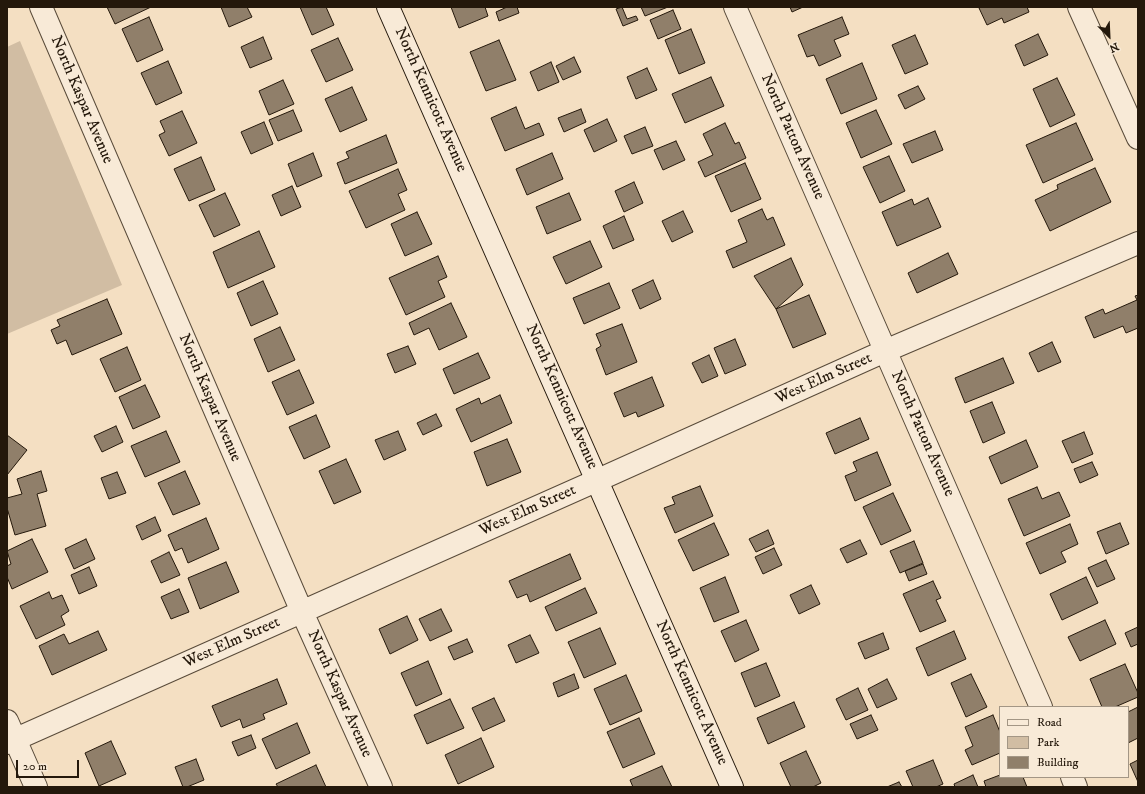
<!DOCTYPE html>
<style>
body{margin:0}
#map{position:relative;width:1145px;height:794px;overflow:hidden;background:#f4dfc2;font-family:"IM FELL DW Pica",serif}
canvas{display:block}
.frame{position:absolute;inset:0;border:8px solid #24180b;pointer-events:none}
.legend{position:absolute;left:999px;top:706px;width:130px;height:72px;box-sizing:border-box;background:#f8ead7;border:1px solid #a39685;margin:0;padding:5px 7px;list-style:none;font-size:12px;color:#24180b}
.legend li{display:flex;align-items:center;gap:8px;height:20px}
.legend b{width:20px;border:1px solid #a39685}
.north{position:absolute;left:1089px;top:16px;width:40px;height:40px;-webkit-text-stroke:3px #f8ead7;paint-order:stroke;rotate:156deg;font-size:11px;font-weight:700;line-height:16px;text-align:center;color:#24180b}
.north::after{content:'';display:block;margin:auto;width:14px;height:18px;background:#24180b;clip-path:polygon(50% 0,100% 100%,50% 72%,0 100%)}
.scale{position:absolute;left:16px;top:760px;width:63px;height:18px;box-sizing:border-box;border:2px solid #24180b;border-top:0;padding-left:5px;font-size:12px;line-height:14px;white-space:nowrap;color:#24180b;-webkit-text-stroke:3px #f8ead7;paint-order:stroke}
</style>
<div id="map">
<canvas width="1145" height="794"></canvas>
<div class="frame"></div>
<ul class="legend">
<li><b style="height:5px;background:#f8ead7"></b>Road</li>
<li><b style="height:11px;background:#d1bda3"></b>Park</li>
<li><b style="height:11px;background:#907f6a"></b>Building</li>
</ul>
<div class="north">N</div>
<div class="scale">20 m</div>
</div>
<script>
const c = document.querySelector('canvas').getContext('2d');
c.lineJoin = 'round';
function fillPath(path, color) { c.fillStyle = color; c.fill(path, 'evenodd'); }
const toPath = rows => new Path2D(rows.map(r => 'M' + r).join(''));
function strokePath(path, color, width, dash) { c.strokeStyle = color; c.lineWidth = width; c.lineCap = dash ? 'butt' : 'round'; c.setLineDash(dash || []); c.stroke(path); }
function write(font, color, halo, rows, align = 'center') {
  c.font = font + ' "IM FELL DW Pica",serif'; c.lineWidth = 3; c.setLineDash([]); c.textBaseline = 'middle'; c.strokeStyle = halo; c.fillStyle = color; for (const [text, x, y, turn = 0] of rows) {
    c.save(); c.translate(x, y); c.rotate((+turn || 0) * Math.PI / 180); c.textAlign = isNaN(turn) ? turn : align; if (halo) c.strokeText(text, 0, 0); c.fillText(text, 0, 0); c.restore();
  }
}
fillPath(toPath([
 [20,41,122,285,7,334,7,47]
]), '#d1bda3');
const building = toPath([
 [107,7,151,7,115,24,107,7],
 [221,7,247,7,252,17,229,27,221,7],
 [300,7,326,7,334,25,312,35,300,7],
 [451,7,485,7,488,16,459,28,451,7],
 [507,7,517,7,519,13,499,21,496,12,507,7],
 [622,7,627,19,636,16,638,20,623,26,616,9,622,7],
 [641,7,668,7,645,16,641,7],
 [790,7,803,7,792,12,790,7],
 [982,7,1027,7,1029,12,1004,23,1002,18,987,25,979,8,982,7],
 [673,10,681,29,658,39,650,20,673,10],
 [149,17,163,50,137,62,122,29,149,17],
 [842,17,849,34,834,40,841,56,819,66,814,55,807,57,798,35,842,17],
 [691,29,705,63,679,74,665,40,691,29],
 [1038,34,1048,55,1024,66,1015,45,1038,34],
 [915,35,928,64,905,74,892,45,915,35],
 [263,37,272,59,250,68,241,47,263,37],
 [338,38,353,70,326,82,311,50,338,38],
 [499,40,516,80,486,91,470,52,499,40],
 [574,57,581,72,563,80,556,66,574,57],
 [168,61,182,93,156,105,141,73,168,61],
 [551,62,559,82,538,91,530,72,551,62],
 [862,63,877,99,841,114,826,79,862,63],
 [647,68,657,90,636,99,627,77,647,68],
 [711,77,724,106,685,123,672,94,711,77],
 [1057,78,1075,115,1050,127,1033,89,1057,78],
 [283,80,294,104,269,115,259,91,283,80],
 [918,86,925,99,905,109,898,95,918,86],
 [352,87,367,120,340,132,325,99,352,87],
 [516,107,525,129,539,123,544,135,505,151,491,118,516,107],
 [581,109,586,122,564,132,558,118,581,109],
 [293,110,302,131,278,141,269,120,293,110],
 [876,110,892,144,861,158,846,123,876,110],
 [182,111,197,143,169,156,159,135,165,132,160,121,182,111],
 [607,119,617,141,594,152,584,130,607,119],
 [264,122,273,144,251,154,241,132,264,122],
 [725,123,735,144,739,142,746,158,705,177,698,162,713,155,703,134,725,123],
 [1076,123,1093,160,1043,183,1026,145,1076,123],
 [645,127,653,146,632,154,624,136,645,127],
 [935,131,943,150,912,163,903,144,935,131],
 [386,135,397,163,345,184,337,163,349,158,346,152,386,135],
 [676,141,685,160,663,170,654,150,676,141],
 [313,153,322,176,297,187,288,164,313,153],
 [552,153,563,179,527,195,516,169,552,153],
 [889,156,905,191,880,203,863,167,889,156],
 [201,157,215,190,189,201,174,169,201,157],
 [745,163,761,199,731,212,715,176,745,163],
 [1095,168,1111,202,1050,231,1035,200,1058,189,1057,185,1095,168],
 [398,169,407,190,398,194,405,210,366,228,349,191,398,169],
 [634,182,643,203,624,212,615,191,634,182],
 [292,186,301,207,281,216,272,195,292,186],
 [225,193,240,225,214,237,199,205,225,193],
 [569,193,581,220,547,234,536,207,569,193],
 [928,198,941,227,897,246,882,212,912,199,914,205,928,198],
 [762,209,767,220,773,217,785,245,733,268,726,251,747,242,738,220,762,209],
 [683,211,693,232,672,242,662,221,683,211],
 [417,212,432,244,405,256,391,224,417,212],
 [624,216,634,240,613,249,603,226,624,216],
 [259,231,275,267,228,288,213,252,259,231],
 [590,241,602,267,566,284,553,257,590,241],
 [948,253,958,274,917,293,908,273,948,253],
 [438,256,447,277,438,281,445,297,406,315,389,278,438,256],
 [791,258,803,285,776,309,754,276,791,258],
 [653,280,661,299,640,309,632,290,653,280],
 [263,281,278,314,251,326,237,293,263,281],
 [609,283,620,308,584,324,573,298,609,283],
 [809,295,826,334,793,348,776,309,809,295],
 [1138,295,1138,328,1126,333,1123,326,1094,338,1085,317,1103,309,1105,314,1137,300,1135,296,1138,295],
 [107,299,122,334,72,355,66,340,57,344,51,330,60,326,57,320,107,299],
 [451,303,467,337,439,350,429,328,414,335,409,323,451,303],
 [622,324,637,362,606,375,596,349,601,346,596,334,622,324],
 [280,327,295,360,268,372,254,339,280,327],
 [735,339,746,365,725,374,714,348,735,339],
 [1052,342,1061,362,1038,372,1029,353,1052,342],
 [408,346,416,364,395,373,387,354,408,346],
 [127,347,141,380,115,392,100,359,127,347],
 [478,353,490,378,454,394,443,369,478,353],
 [709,355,718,376,702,383,692,363,709,355],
 [1003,358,1014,383,965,403,955,378,1003,358],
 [299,370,314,403,287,415,272,382,299,370],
 [652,377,664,406,638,417,636,412,624,417,614,393,652,377],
 [145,385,160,417,133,429,119,397,145,385],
 [500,395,512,423,471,442,456,409,479,398,481,404,500,395],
 [992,402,1005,433,983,443,970,411,992,402],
 [436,414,442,426,423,435,417,423,436,414],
 [316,415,330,447,304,459,289,427,316,415],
 [860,418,869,439,835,454,826,433,860,418],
 [116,426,123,442,102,452,94,436,116,426],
 [166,431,180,462,145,477,131,446,166,431],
 [398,431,406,450,384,460,375,440,398,431],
 [1084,432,1093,454,1072,463,1062,441,1084,432],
 [7,435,27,450,7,475,7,435],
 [507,439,521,472,487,486,474,452,507,439],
 [1026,440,1038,467,1001,484,989,457,1026,440],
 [877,452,891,485,855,501,845,476,857,471,853,462,877,452],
 [346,459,361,492,334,504,319,471,346,459],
 [1092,462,1098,475,1080,483,1074,469,1092,462],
 [41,471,47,491,37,494,46,526,15,535,7,508,7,498,22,494,17,479,41,471],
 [185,471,200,504,173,515,158,483,185,471],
 [117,472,126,493,109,499,101,478,117,472],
 [700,486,713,516,675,533,664,508,675,504,672,497,700,486],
 [1037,487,1042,499,1059,492,1070,516,1024,536,1008,499,1037,487],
 [893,493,911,531,881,545,863,507,893,493],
 [155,517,161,531,142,540,136,526,155,517],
 [206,518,219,549,188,563,182,548,175,551,168,535,206,518],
 [714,523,729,555,693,571,678,540,714,523],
 [1120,523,1129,544,1106,554,1097,532,1120,523],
 [1070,524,1078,544,1061,552,1066,562,1040,574,1026,543,1070,524],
 [768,530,774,544,756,552,749,539,768,530],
 [32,539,48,572,12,589,7,577,7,566,11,564,7,551,32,539],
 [86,539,95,559,74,569,65,549,86,539],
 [860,540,867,554,847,563,840,549,860,540],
 [914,541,923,563,900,573,890,551,914,541],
 [774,548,782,565,763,574,755,557,774,548],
 [169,552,180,575,161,583,151,561,169,552],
 [570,554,581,579,530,602,527,594,517,598,509,581,570,554],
 [1106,560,1115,579,1097,587,1088,568,1106,560],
 [226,562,239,592,200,609,188,578,226,562],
 [923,564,927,574,909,581,905,571,923,564],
 [89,567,97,586,79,594,71,575,89,567],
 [725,577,739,612,714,622,700,588,725,577],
 [1086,577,1098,603,1062,620,1050,594,1086,577],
 [933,581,941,598,936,600,946,621,920,632,903,594,933,581],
 [811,585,820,604,799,614,790,595,811,585],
 [585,588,597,613,556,631,545,607,585,588],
 [179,589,189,612,171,619,161,597,179,589],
 [49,592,52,599,62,595,69,611,61,616,65,625,36,639,20,606,49,592],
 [441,609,452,631,430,641,419,619,441,609],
 [407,616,418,640,390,654,379,629,407,616],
 [746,620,759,650,735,662,721,631,746,620],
 [1105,620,1116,644,1080,661,1068,637,1105,620],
 [1138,627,1138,644,1131,647,1125,633,1138,627],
 [600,628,616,664,584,678,568,642,600,628],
 [98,631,107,650,52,675,39,646,64,634,69,644,98,631],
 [954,631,966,659,928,676,916,648,954,631],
 [883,633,889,649,865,659,858,643,883,633],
 [530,635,539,653,516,663,508,645,530,635],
 [467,639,473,652,454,660,448,647,467,639],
 [428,661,442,694,416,706,401,673,428,661],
 [766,663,780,696,755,707,741,673,766,663],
 [1125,664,1138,693,1138,697,1115,707,1102,707,1090,679,1125,664],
 [574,674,579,688,558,697,553,683,574,674],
 [971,674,987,707,966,717,951,683,971,674],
 [626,675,642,711,610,725,594,689,626,675],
 [277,679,287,704,263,714,265,719,243,728,240,719,221,727,212,706,277,679],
 [887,679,897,699,877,708,868,689,887,679],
 [858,688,868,710,846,720,836,699,858,688],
 [494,698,505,721,483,731,472,708,494,698],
 [450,699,464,728,427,744,414,715,450,699],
 [794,702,805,727,768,744,757,718,794,702],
 [1138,707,1138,738,1128,743,1128,712,1138,707],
 [871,715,878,730,857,739,850,724,871,715],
 [993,715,1000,732,1000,753,972,765,965,750,973,746,965,727,993,715],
 [639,718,655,754,623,768,607,732,639,718],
 [297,723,310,753,276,769,262,739,297,723],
 [251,735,256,748,238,756,232,742,251,735],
 [481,738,494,767,458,784,445,755,481,738],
 [111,741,126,774,99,786,85,753,111,741],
 [806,751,821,783,813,787,791,787,780,763,806,751],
 [196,759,204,780,187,787,183,787,175,767,196,759],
 [933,760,943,784,936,787,913,787,906,771,933,760],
 [1138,760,1138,782,1130,764,1138,760],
 [316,765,326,787,278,787,276,784,316,765],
 [662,766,672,787,633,787,630,780,662,766],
 [973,775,978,787,955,787,954,784,973,775],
 [1000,775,1000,777,1023,777,1027,787,986,787,984,781,1000,775],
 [899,782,902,787,887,787,899,782]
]);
fillPath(building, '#907f6a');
strokePath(building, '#24180b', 1);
const street = toPath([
 [41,7,302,612,381,787],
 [735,7,1041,707],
 [1079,7,1138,138],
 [7,721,36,787],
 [7,743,598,480,885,351,1138,243],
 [1072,777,1076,787]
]);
const secondary = toPath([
 [388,7,732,787]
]);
strokePath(street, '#584a39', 24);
strokePath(secondary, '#24180b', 24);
strokePath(street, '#f8ead7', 22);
strokePath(secondary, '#f8ead7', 22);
write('16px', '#24180b', '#f8ead7', [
 ["North Kaspar Avenue",81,100,67],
 ["North Kennicott Avenue",430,100,66],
 ["North Patton Avenue",792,137,66],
 ["West Elm Street",824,379,-24],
 ["North Kennicott Avenue",561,397,66],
 ["North Kaspar Avenue",209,398,67],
 ["North Patton Avenue",922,434,66],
 ["West Elm Street",528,511,-24],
 ["West Elm Street",232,643,-24],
 ["North Kennicott Avenue",691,693,66],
 ["North Kaspar Avenue",339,694,66]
]);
</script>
